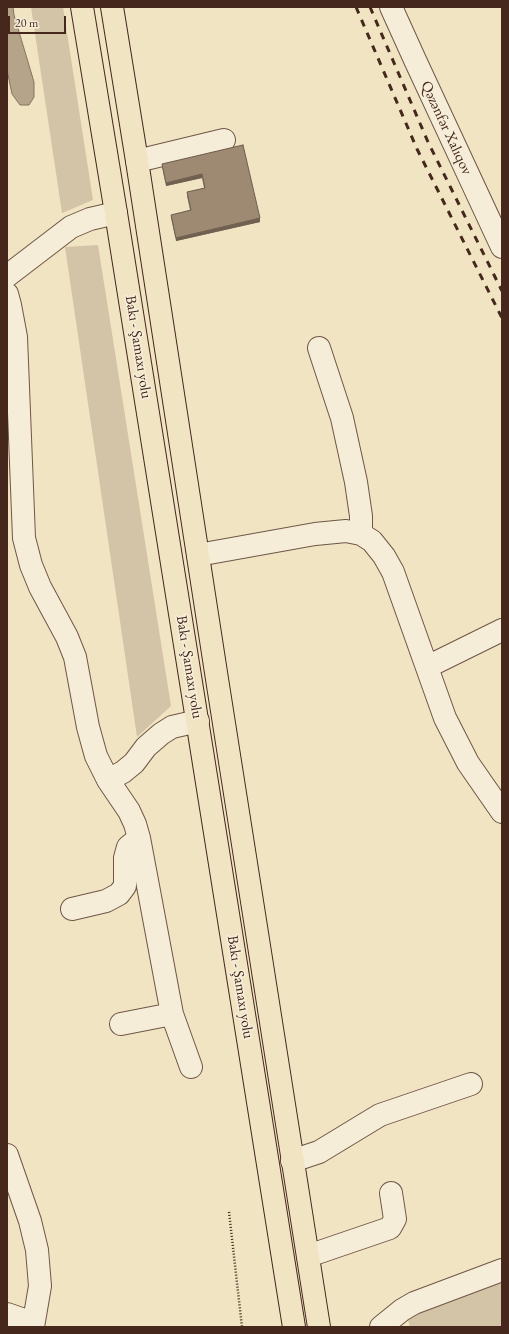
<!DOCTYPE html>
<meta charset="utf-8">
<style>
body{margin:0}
#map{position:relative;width:509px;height:1334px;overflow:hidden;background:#f0e4c3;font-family:"EB Garamond",serif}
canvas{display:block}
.frame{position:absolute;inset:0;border:8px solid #45271c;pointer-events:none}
.scale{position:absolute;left:8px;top:16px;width:58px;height:18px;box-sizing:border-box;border:2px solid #45271c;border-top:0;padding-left:5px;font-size:12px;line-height:14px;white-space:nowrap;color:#45271c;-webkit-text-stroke:3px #f5edd8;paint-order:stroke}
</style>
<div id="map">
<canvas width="509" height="1334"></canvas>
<div class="frame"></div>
<div class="scale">20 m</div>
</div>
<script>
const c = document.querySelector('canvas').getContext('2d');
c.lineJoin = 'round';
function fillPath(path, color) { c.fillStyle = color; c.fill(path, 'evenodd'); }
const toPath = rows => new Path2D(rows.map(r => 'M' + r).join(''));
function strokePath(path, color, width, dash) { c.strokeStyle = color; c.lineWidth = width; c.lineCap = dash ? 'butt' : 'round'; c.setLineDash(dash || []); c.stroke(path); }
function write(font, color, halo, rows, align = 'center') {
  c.font = font + ' "EB Garamond",serif'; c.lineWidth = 3.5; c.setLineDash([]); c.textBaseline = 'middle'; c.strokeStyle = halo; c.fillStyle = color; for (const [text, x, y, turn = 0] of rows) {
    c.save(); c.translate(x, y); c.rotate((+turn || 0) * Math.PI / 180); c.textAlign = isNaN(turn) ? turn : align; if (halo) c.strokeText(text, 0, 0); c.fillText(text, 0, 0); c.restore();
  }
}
fillPath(toPath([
 [31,7,63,7,93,200,62,213],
 [98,245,171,706,137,737,65,247],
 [502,1277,502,1327,410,1327,406,1313]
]), '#d3c4a7');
const water = toPath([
 [7,7,13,7,14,15,34,82,34,97,29,105,20,105,12,94,7,70,7,7]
]);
fillPath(water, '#b6a48a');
strokePath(water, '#89725e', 1);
const minor = toPath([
 [391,7,415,60,502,247],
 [137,161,224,140],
 [7,276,71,227,90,219,116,213],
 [7,294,10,305,16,337,24,538,31,565,40,587,67,637,75,657,88,727,96,756,108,780,129,811,135,824,139,838,172,1014,191,1067],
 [319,348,342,418,356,482,361,516,361,534],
 [198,555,315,534,346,531,361,534,372,541,384,556,393,572,445,718,468,763,502,812],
 [427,667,502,630],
 [108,780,123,772,134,763,146,747,161,734,172,727,198,721],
 [72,909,106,901,119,894,125,886,125,858,128,847,139,838],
 [121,1024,172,1014],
 [7,1155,30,1221,37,1250,40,1286,33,1327],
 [292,1161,319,1152,380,1115,471,1084],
 [308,1256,390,1228,395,1219,391,1193],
 [7,1314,33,1323],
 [381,1327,402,1310,414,1303,502,1270]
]);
const highway = toPath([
 [82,7,116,213,294,1327],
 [112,7,137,161,217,679,319,1327]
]);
strokePath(minor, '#705646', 24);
strokePath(highway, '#45271c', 24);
strokePath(toPath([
 [229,1212,242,1327]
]), '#45271c', 2.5, [1, 2]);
strokePath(minor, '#f5edd8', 22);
strokePath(highway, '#f0e4c3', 22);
strokePath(toPath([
 [356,7,417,149,502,318],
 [370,7,428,142,502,291]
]), '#45271c', 3, [7, 7]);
fillPath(toPath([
 [243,145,260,222,176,241,171,218,171,215,190,210,187,196,187,192,204,188,202,178,166,186,162,167,162,164]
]), '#887663');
fillPath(toPath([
 [202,174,202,178,166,186,166,183],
 [260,218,260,222,176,241,176,238]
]), '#6f6050');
const building = toPath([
 [243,145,260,218,176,238,171,215,191,210,187,192,205,188,202,174,166,183,162,164,243,145]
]);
fillPath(building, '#9e8973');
strokePath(building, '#6f6050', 1);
write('15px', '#45271c', '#f5edd8', [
 ["Qəzənfər Xalıqov",446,128,65],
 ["Bakı - Şamaxı yolu",138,347,81],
 ["Bakı - Şamaxı yolu",189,667,81],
 ["Bakı - Şamaxı yolu",240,987,81]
]);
</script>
